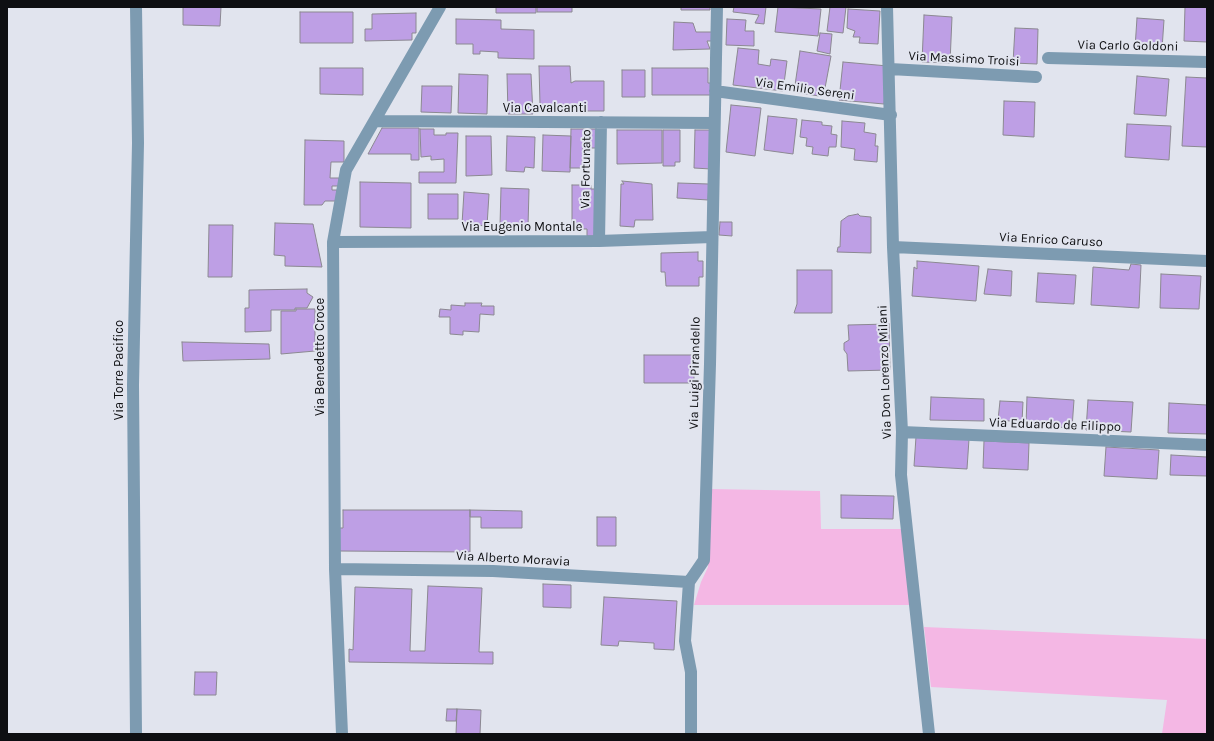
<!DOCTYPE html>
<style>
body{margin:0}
#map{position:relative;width:1214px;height:741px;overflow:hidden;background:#e1e4ee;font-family:Karla,sans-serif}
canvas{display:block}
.frame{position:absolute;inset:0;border:8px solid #0e0f12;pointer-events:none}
</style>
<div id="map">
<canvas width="1214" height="741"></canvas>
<div class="frame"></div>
</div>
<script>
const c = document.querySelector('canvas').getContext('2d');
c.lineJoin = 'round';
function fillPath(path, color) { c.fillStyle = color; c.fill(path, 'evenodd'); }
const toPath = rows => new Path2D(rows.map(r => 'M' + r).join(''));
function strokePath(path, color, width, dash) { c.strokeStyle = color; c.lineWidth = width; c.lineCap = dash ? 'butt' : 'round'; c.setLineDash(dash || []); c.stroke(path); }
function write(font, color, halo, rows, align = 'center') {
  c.font = font + ' Karla,sans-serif'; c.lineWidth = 4; c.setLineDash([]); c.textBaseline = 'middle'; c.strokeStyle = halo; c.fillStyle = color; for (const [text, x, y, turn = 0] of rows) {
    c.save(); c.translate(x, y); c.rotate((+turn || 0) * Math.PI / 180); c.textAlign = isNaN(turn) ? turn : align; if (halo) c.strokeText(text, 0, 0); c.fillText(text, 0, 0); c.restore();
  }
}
fillPath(toPath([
 [709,489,820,491,821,529,902,529,910,605,694,605,701,582,708,567],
 [924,627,1207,639,1207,734,1162,734,1167,700,931,687]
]), '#f4b7e4');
const building = toPath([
 [183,7,221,7,220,26,183,25,183,7],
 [496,7,536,7,536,13,496,13,496,7],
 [537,7,572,7,572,12,537,12,537,7],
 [681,7,710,7,710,10,681,10,681,7],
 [734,7,766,7,764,24,755,23,759,15,733,12,734,7],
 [778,7,821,9,818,36,775,32,778,7],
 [830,7,846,7,843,33,827,31,830,7],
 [1185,7,1207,7,1207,42,1184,41,1185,7],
 [848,9,880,11,878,44,859,43,860,37,853,37,855,31,847,28,848,9],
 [300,12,353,12,353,43,300,43,300,12],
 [416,13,416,33,412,33,412,40,365,41,365,29,372,29,372,14,416,13],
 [924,15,952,17,950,63,922,62,924,15],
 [1137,18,1164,20,1162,49,1135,48,1137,18],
 [456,19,501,20,501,29,534,30,534,59,498,58,498,52,480,51,480,54,473,54,473,44,456,44,456,19],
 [727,19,746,20,745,31,754,31,754,46,726,45,727,19],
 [674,22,693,23,696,32,713,32,713,41,707,41,710,49,673,50,674,22],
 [1015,28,1038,29,1037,64,1013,63,1015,28],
 [820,33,832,34,830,54,817,51,820,33],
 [738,48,759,50,758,64,770,66,771,59,787,61,783,91,733,85,738,48],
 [800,51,831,56,825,88,820,88,819,96,794,92,800,51],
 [843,62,888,66,884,104,839,100,843,62],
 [539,66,570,66,571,83,575,81,604,81,604,111,572,111,572,105,540,105,539,66],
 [320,68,363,68,363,95,320,94,320,68],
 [652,68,708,68,708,83,712,83,713,95,652,95,652,68],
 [622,70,645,70,645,97,622,97,622,70],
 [459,74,488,75,487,114,458,113,459,74],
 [507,74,531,74,533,114,508,114,507,74],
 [1137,76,1169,79,1166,116,1134,114,1137,76],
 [1186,77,1207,78,1207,147,1182,146,1186,77],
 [422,86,452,86,451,113,421,112,422,86],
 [1004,101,1035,102,1034,137,1003,135,1004,101],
 [731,105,761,108,755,156,726,152,731,105],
 [768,116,797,119,793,154,764,150,768,116],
 [802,120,822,122,822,125,832,126,831,134,837,135,836,147,829,147,828,156,812,154,813,147,806,146,807,138,800,137,802,120],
 [842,121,865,123,864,132,876,134,875,146,878,146,877,162,854,160,855,149,841,147,842,121],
 [1127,124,1171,126,1169,160,1125,157,1127,124],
 [382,128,419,128,419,160,411,160,411,154,368,154,382,128],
 [420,129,434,129,434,135,446,135,446,133,458,133,456,183,419,183,419,172,444,172,444,159,431,160,431,156,421,157,420,129],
 [571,129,597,129,597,148,583,148,582,168,570,168,571,129],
 [617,130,662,130,662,163,617,164,617,130],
 [663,130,680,130,680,162,675,162,675,166,663,166,663,130],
 [695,130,712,130,711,169,694,168,695,130],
 [543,135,571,136,570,172,542,171,543,135],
 [466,136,491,136,492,175,466,176,466,136],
 [507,136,535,137,534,168,525,167,524,172,506,171,507,136],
 [305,140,344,141,344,162,331,162,330,178,339,178,339,186,332,186,332,190,337,190,337,201,325,201,322,205,304,205,305,140],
 [622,181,652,184,653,220,635,220,634,227,620,226,621,184,624,184,622,181],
 [360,182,411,183,411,228,360,227,360,182],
 [678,183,709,184,708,200,677,198,678,183],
 [572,185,591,185,591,189,598,189,598,236,587,236,587,229,572,229,572,185],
 [501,188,529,189,528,227,500,226,501,188],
 [464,192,489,194,487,226,462,224,464,192],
 [428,194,458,194,458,219,428,219,428,194],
 [858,214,860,216,871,217,871,253,837,252,838,247,840,247,841,221,848,216,858,214],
 [720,222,732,222,732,236,719,235,720,222],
 [275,223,313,224,322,267,285,266,285,256,274,255,275,223],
 [209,225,233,225,232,277,208,277,209,225],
 [698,252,698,261,703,261,703,277,699,277,699,286,666,286,665,272,661,272,661,253,698,252],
 [917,261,979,266,976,301,912,296,914,267,917,269,917,261],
 [1131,264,1141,265,1139,308,1091,305,1093,267,1129,270,1131,264],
 [988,269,1012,271,1011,296,984,294,988,269],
 [797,270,832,270,832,313,794,313,797,304,797,270],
 [1038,273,1076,275,1074,304,1036,302,1038,273],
 [1161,274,1201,276,1199,309,1160,308,1161,274],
 [307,289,307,293,313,297,307,308,295,308,295,310,271,310,271,331,245,332,245,308,249,308,249,290,307,289],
 [465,303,482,303,481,306,494,306,494,315,480,314,479,332,463,331,463,335,450,334,450,317,439,317,440,309,451,310,451,305,465,306,465,303],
 [296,309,315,309,315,351,281,354,281,311,296,311,296,309],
 [889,324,890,370,848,371,847,354,844,350,844,343,849,340,848,325,889,324],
 [182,342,269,344,270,359,183,361,182,342],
 [644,355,694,355,694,383,644,383,644,355],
 [931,397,984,399,984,421,930,420,931,397],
 [1027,397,1074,400,1072,428,1026,425,1027,397],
 [1088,400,1133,402,1131,432,1086,430,1088,400],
 [1000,401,1023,402,1022,422,998,420,1000,401],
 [1169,403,1207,405,1207,434,1168,433,1169,403],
 [916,437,969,439,967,469,914,466,916,437],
 [984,441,1029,443,1028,470,983,468,984,441],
 [1106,447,1159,450,1157,479,1104,476,1106,447],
 [1171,455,1207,457,1207,476,1170,475,1171,455],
 [841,495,894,496,893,519,841,518,841,495],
 [343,510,470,510,470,552,339,551,339,528,343,528,343,510],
 [470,510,522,511,522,528,481,528,481,517,470,517,470,510],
 [597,517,616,517,616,546,597,546,597,517],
 [543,584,571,585,571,608,543,607,543,584],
 [428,586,482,588,479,652,493,652,493,664,349,662,349,649,353,650,355,587,412,589,410,651,425,651,428,586],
 [604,597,677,601,674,650,654,649,654,643,619,641,618,646,601,645,604,597],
 [195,672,217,672,216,695,194,695,195,672],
 [447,709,457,709,456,721,446,721,447,709],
 [457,709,481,710,480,734,456,734,457,709]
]);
fillPath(building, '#be9fe5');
strokePath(building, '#8b8891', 1);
strokePath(toPath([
 [136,7,138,143,133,385,136,734],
 [887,7,893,247,902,432,901,475,929,734],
 [1048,58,1207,62],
 [890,69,1036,77],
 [715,91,891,115],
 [375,121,714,123],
 [599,241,601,122],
 [333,242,599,241,712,237],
 [893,247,1207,261],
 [902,432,1207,445],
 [335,569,493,571,689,582],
 [342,734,335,569,333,242,346,170,440,7],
 [691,734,691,672,685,641,689,582,704,560,710,364,717,7]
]), '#7d9bb1', 12);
write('13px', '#0e0f12', '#e1e4ee', [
 ["Via Carlo Goldoni",1128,46,1],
 ["Via Massimo Troisi",964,59,3],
 ["Via Emilio Sereni",805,89,8],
 ["Via Cavalcanti",545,108],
 ["Via Fortunato",586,169,-89],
 ["Via Eugenio Montale",522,227],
 ["Via Enrico Caruso",1051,240,3],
 ["Via Benedetto Croce",320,357,-90],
 ["Via Torre Pacifico",119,370,-90],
 ["Via Don Lorenzo Milani",885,372,-92],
 ["Via Luigi Pirandello",695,373,-89],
 ["Via Eduardo de Filippo",1055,425,2],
 ["Via Alberto Moravia",513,559,3]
]);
</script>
